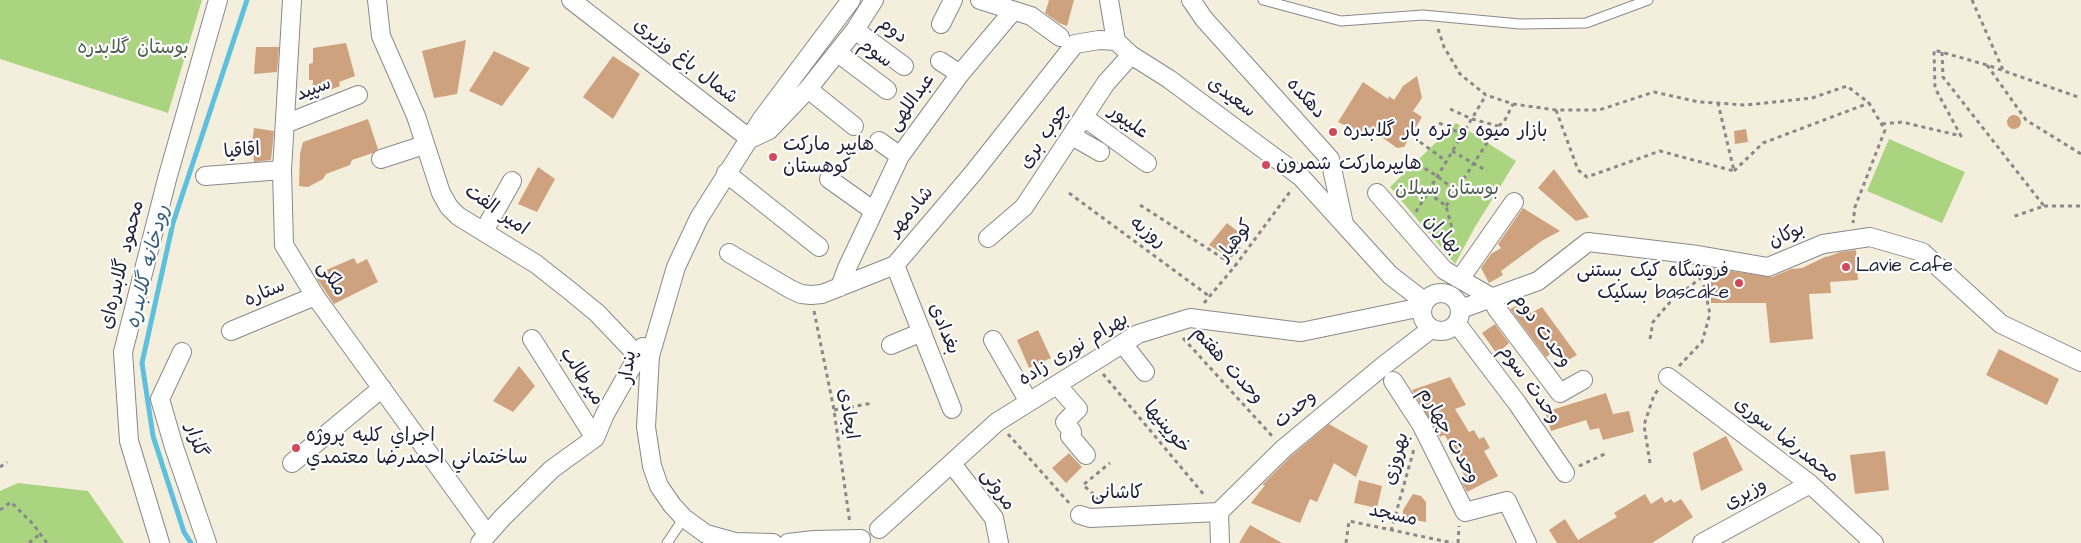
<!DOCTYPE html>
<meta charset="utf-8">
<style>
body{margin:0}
canvas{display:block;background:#f4efdc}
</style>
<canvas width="2081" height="543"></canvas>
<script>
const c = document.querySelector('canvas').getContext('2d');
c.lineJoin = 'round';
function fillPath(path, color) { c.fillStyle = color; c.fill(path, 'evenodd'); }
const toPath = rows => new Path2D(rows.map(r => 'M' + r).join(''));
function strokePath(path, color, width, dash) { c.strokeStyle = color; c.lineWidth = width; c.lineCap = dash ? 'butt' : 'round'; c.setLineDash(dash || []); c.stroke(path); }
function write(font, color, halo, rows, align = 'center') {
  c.font = font + ' "Architects Daughter","Playpen Sans Arabic",sans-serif'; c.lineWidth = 4.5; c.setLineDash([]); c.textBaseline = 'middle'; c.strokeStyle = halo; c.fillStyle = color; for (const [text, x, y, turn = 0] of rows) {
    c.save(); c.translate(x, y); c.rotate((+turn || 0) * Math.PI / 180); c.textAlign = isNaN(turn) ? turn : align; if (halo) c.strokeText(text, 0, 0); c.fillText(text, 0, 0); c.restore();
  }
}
fillPath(toPath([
 [0,0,202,0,168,113,0,59],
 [1456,123,1516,161,1475,227,1455,264,1390,187],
 [1889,139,1965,172,1942,223,1867,191],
 [18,483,88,491,124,543,0,543,0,491]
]), '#aad480');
strokePath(toPath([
 [191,543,184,532,153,436,142,363,173,223,247,0]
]), '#5fc0dd', 5);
fillPath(toPath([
 [1049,0,1074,0,1067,26,1059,23,1045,13],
 [466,40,457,94,434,98,422,51],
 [346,43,355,76,339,82,340,86,312,97,313,80,309,80,309,64,313,63,313,48],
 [256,47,279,47,277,72,254,74],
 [494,51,530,68,502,106,469,91],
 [613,56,640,74,613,119,583,97],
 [1417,76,1422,98,1413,111,1422,117,1404,147,1397,148,1365,125,1361,133,1338,122,1363,82,1388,99,1389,96,1394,100,1403,86],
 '2007 122a7 7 0 1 1 14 0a7 7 0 1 1-14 0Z',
 [368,119,378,149,373,153,352,160,350,165,326,174,323,179,308,187,299,186,300,154,303,142],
 [254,128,274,131,271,160,254,162,252,144],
 [1746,129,1748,142,1735,144,1734,131],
 [538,167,555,179,537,212,518,204],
 [1554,169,1589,217,1576,221,1538,188],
 [1523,208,1560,231,1543,240,1501,271,1503,275,1489,283,1481,268,1491,254,1501,248,1498,244],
 [1227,223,1245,237,1238,246,1241,248,1231,258,1209,245],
 [1856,250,1858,280,1830,282,1831,293,1809,294,1813,339,1770,343,1766,303,1711,303,1711,268,1772,277,1791,269,1802,268,1827,256,1827,257,1840,252],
 [354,258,357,264,367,259,378,282,334,304,317,279,317,274],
 [1520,304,1524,310,1529,308,1531,313,1542,307,1577,355,1563,363,1555,351,1546,357,1510,309],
 [1495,324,1509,343,1497,354,1482,333],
 [1038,330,1051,358,1029,368,1017,340],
 [1999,349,2059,379,2047,405,1986,375],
 [519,366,535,386,513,412,493,401],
 [1450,377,1466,405,1455,409,1469,432,1474,430,1479,439,1484,437,1490,448,1484,451,1498,476,1467,492,1459,477,1464,475,1446,437,1444,435,1440,437,1412,390],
 [1606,393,1613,414,1629,411,1634,432,1603,440,1599,428,1590,430,1586,420,1551,431,1545,412],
 [1329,424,1368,446,1356,477,1334,463,1317,502,1310,499,1300,523,1251,503,1265,485,1262,485,1290,457],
 [1726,436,1743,470,1701,491,1693,453],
 [1885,451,1889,490,1855,494,1850,455],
 [1069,453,1082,467,1066,483,1052,468],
 [1359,480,1382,486,1377,508,1354,503],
 [1413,494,1421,496,1426,502,1426,522,1403,518,1403,510],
 [1645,494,1651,504,1662,497,1665,503,1671,499,1674,503,1681,499,1693,517,1652,543,1557,543,1549,530,1565,519,1578,540,1617,517,1614,513],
 [1250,525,1282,543,1239,543]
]), '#cea27f');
const service = toPath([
 [1263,0,1341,21,1423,15,1520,24,1586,23,1648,0],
 [667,543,684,518]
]);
const minor = toPath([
 [292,0,282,170,284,245,315,296,487,534],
 [377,0,381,36,416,116,441,193,449,207,458,216,536,264,569,290,597,313,638,356],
 [571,0,750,139],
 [980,0,1031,16,1060,37],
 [1109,0,1116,41,1131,55,1169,79,1301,177,1390,275,1425,302],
 [1191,0,1204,19,1330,159,1344,224],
 [941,24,953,0],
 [855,30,904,66],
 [838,53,887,90],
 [940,61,960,74],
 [808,89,854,126],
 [1085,118,1147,163],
 [285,124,358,95],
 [1072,136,1100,152],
 [750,139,769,130,808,89,855,30,874,0],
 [879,141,900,156],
 [381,159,424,145],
 [726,173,819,247],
 [205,176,282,170],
 [829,179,874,211],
 [1377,193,1444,270,1491,297,1497,309,1560,393,1583,380],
 [484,231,512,181],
 [988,238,1024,207,1106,83,1131,55],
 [729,253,790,289,801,294,811,295,822,294,895,265,974,172,1075,44,1099,40,1116,41],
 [895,265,952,409],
 [1460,279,1514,202],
 [840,287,847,268,900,156,960,74,1013,11],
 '1422 312a19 19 0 1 1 38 0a19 19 0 1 1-38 0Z',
 [1461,309,1538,281,1588,242,1698,255,1768,267,1823,244,1870,237,1922,252,2001,324,2081,362],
 [1457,324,1517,403,1565,473],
 [231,331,315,296],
 [532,339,595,438],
 [993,340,1029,402],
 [1123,344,1145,372],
 [891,345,922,332],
 [182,352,160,399,174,447,207,543],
 [1668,377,1810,484,1874,543],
 [1393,381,1421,424,1465,512,1507,501,1527,543],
 [1057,385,1078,409,1065,422,1072,432,1070,436,1086,455],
 [292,463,382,388],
 [952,464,994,518,999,543],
 [1080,515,1090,518,1219,512],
 [879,529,997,422,1138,334,1190,318,1301,332,1422,307],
 [160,543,129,441,123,352,167,179,218,0],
 [480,543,503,517,552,469,595,438,605,414,643,347],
 [773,543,735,542,706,534,684,518,672,505,659,486,652,466,646,427,650,356,676,267,699,218,761,120,851,0],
 [788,543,814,540,861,539],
 [1220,543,1219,512,1283,449,1383,366,1431,329],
 [1702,543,1810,484]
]);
strokePath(service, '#8b888c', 11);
strokePath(minor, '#8b888c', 20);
strokePath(toPath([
 [1972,0,2003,70],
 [1438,29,1444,47,1460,74,1486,95,1513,104,1556,110,1599,110,1654,92,1699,102,1746,105,1812,98,1847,86,1869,103,1885,130,1855,207,1853,223],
 [1942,52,1943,77,2044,206,2012,217],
 [1987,65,2026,120,2081,154],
 [1450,109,1472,119,1498,126],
 [1556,110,1578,170,1587,177,1660,151,1734,171,1718,103],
 [1439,123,1462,134],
 [1882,124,1902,122,1961,136,1935,88,1934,50,1987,65,2081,98],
 [1420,142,1446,161],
 [1452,151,1487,171],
 [1411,160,1437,176,1456,191],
 [1734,171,1763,143,1869,103],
 [1409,178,1446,206,1452,228,1448,249],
 [1069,193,1209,296],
 [1140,205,1235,266],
 [1446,206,1498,126,1504,122,1513,104],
 [2044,206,2081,206],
 [1416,212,1486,95],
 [1204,303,1235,266,1292,189],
 [814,311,834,410,850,524],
 [1183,338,1273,437],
 [1650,339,1653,322,1671,301,1702,277],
 [1679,366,1702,342,1710,314,1702,277,1702,271],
 [1103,374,1205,496],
 [834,410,873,403],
 [1008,434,1070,504],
 [1650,463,1644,425,1654,395,1658,390],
 [1579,466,1607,453],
 [0,467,7,462],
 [1096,500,1098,498,1083,485,1110,463],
 [0,510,11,502,33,524,47,543],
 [1391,531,1414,449],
 [29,543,40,534],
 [1346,543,1349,521,1453,543],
 [1458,543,1459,526]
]), '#8b888c', 3, [4, 4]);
strokePath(service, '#fff', 9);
strokePath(minor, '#fff', 18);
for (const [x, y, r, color] of [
 [1333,132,5,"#d1495b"],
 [773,157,5,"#d1495b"],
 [1266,165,5,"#d1495b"],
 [1846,267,5,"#d1495b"],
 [1739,283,5,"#d1495b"],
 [296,448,5,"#d1495b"]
]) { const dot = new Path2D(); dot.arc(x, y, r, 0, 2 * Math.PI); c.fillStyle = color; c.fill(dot); strokePath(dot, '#fff', 2); }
write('19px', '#22223b', '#fff', [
 ["دوم",892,31,36],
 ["سوم",875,54,36],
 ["شمال باغ وزیری",685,62,38],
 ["سپید",314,90,-21],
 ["سعیدی",1231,98,37],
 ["دهکده",1305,99,48],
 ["عبداللهی",912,103,-54],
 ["علیپور",1128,123,36],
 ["چوب بری",1045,137,-56],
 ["اقاقیا",242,152,-4],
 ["امیر الفت",496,211,35],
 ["شادمهر",912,212,-50],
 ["روزبه",1147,233,37],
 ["بهاران",1442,235,47],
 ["بوکان",1787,236,-23],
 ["کوهیار",1236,241,-53],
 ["محمود گلابدره‌ای",123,265,-76],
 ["ملکی",331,279,57],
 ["ستاره",265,294,-23],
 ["بغدادی",943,329,68],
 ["وحدت دوم",1541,331,54],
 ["بهرام نوری زاده",1074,350,-31],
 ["وحدت هفتم",1227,366,48],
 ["پندار",629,367,-82],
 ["میرطالب",581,377,57],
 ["وحدت سوم",1529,385,54],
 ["وحدت",1296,410,-40],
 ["ایجادی",847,414,81],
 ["خویینیها",1166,428,50],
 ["وحدت چهارم",1448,436,61],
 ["گلزار",195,441,73],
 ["محمدرضا سوری",1786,441,38],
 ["بهروزی",1397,459,-75],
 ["مروتی",997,490,56],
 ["کاشانی",1117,494],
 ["وزیری",1746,495,-29],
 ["مسجد",1393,516,12]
]);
write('19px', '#526053', '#fff', [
 ["بوستان گلابدره",133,49],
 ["بوستان سبلان",1447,190]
]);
write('19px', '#22223b', '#fff', [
 ["بازار میوه و تره بار گلابدره",1343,132],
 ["هایپر مارکت",783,146],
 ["کوهستان",783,168],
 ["هایپرمارکت شمرون",1276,165],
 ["Lavie cafe",1856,267],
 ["فروشگاه کیک بستنی",1729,272,"right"],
 ["بسکیک bascake",1729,294,"right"],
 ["اجراي كليه پروژه",306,437],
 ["ساختماني احمدرضا معتمدي",306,459]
], 'left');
write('italic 20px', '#3a617c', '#fff', [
 ["رودخانه گلابدره",149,267,-76]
]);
</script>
